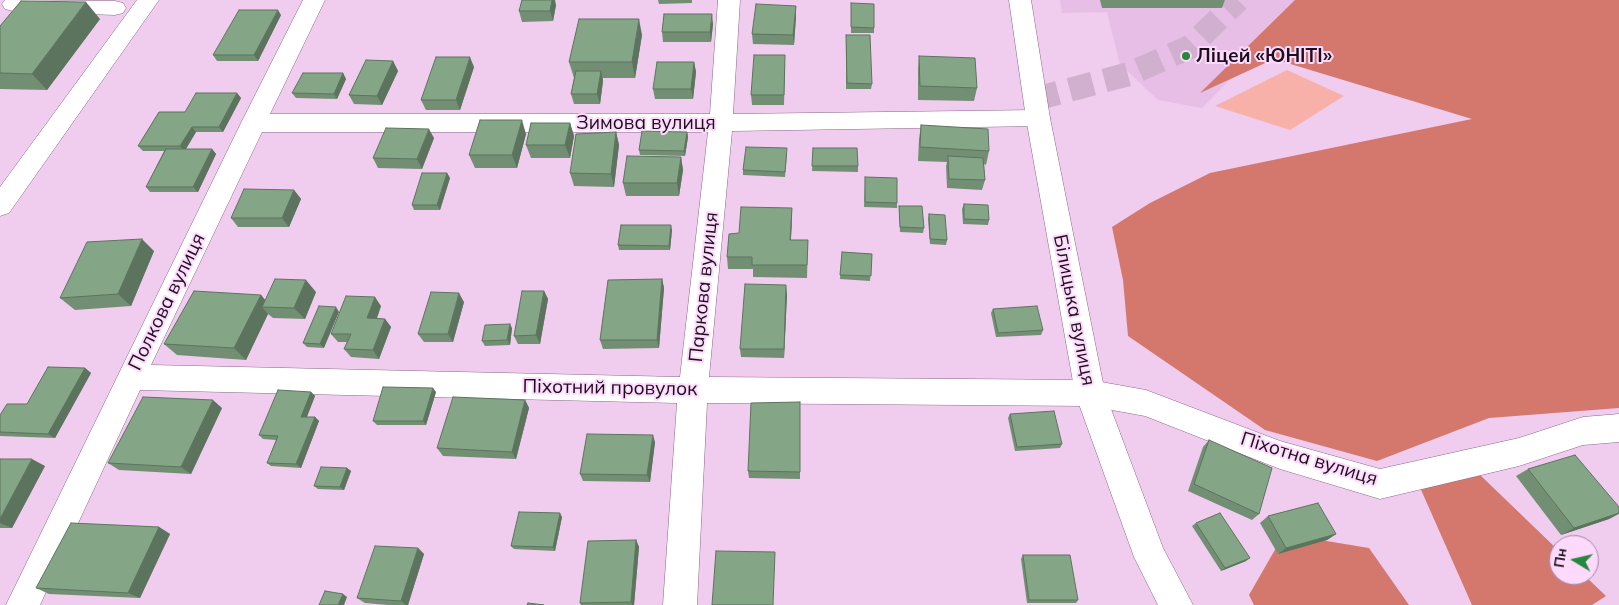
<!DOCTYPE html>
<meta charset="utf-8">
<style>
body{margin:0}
#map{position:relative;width:1619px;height:605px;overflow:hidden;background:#f0ccee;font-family:Mulish,sans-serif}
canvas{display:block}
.north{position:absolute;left:1549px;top:535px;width:50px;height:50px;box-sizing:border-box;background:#fdd9fc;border:1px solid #a388a2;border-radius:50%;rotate:279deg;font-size:14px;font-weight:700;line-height:20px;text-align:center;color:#1b0f1b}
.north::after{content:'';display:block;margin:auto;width:18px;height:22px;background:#25883b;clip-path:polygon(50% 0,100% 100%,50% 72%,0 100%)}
</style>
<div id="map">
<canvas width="1619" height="605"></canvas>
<div class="north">Пн</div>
</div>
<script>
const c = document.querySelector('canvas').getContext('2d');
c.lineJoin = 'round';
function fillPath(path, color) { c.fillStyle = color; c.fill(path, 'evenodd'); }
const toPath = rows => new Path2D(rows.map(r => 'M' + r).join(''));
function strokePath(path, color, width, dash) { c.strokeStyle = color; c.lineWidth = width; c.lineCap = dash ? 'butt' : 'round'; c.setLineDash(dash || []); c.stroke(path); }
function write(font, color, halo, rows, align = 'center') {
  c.font = font + ' Mulish,sans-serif'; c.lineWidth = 4; c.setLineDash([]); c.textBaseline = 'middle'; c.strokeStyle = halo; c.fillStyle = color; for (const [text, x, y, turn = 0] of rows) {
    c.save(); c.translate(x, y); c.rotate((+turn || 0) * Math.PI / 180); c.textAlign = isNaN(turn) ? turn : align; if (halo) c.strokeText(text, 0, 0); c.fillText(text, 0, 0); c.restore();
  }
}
fillPath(toPath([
 [1060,0,1300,0,1260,49,1202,108,1158,100,1120,64,1107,12,1062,13]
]), '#e7bee5');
fillPath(toPath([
 [1287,70,1344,96,1290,130,1215,106]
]), '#f7b1a9');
fillPath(toPath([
 [1295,0,1619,0,1619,408,1489,418,1377,461,1265,430,1128,336,1123,280,1112,227,1150,203,1210,173,1472,119,1274,59,1200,93],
 [1477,472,1559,551,1559,575,1584,575,1606,596,1592,605,1472,605,1418,483],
 [1284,534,1369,548,1409,605,1254,605,1249,595]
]), '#d4786e');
strokePath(toPath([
 [1035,99,1129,74,1190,47,1238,0]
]), '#d0b0ce', 24, [24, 12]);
const minor = toPath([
 [5,0,115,1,123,3,126,8,123,13,115,15,13,11,5,9,2,4,5,0],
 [137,0,159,0,9,213,0,216,0,187,137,0],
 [303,0,325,0,270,114,710,114,718,0,740,0,733,114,1038,110,1046,112,1050,118,1046,124,1038,126,732,131,709,377,1090,380,1146,390,1280,441,1380,469,1519,438,1583,417,1619,414,1619,442,1583,445,1519,466,1380,499,1280,469,1145,416,1090,406,707,403,697,605,663,605,677,403,140,390,40,605,6,605,241,123,303,0],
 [262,132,708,132,680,377,151,365,262,132]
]);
const major = toPath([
 [1009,0,1031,0,1050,118,1105,393,1163,548,1193,605,1158,605,1134,557,1075,393,1026,118,1009,0]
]);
strokePath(minor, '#896988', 1);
strokePath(major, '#896988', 1);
fillPath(minor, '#fff');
fillPath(major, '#fff');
fillPath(toPath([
 [658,0,692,0,692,3,659,4],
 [1100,0,1225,0,1222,8,1102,8],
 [851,3,874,28,874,33,851,33],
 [556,5,553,21,522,22,519,11],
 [796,6,796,16,794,45,753,44,752,34],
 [281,15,258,61,217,61,213,55],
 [100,19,47,90,0,89,0,26],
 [713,24,711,42,663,42,662,32],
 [642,35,635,78,603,78,603,81,600,104,574,104,571,94,574,78,569,62],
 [846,40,872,84,871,89,846,89],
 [919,56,977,88,974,101,918,100,918,69],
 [393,61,398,71,382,105,354,104,349,95],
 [694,62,696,72,693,99,655,99,653,89],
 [785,65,784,105,752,105,751,95],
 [474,67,460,110,426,110,421,100],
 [343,73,346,79,337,99,296,98,292,93],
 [237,93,241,98,223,132,196,132,186,149,212,149,216,154,198,192,150,192,146,187,164,151,143,151,138,146,185,112],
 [570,123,574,136,570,158,531,158,526,145],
 [921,125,989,151,986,165,984,164,985,180,982,190,947,188,946,166,947,162,918,161,919,139],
 [616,132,619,145,614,187,574,186,570,173],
 [687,132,688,137,685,156,640,155,639,150],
 [526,134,517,168,475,168,469,155],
 [434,138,422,169,378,168,373,158],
 [813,148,858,166,858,172,812,171],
 [787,153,785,177,743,175,743,170],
 [681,157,683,170,679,196,626,196,623,183],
 [447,173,450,178,440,210,414,210,412,205],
 [865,177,897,203,897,208,864,207],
 [294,190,301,199,289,227,238,227,231,218],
 [964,204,989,220,988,225,963,224,962,209],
 [899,206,924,228,923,233,900,232,899,211],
 [792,208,791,240,808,240,807,278,753,277,753,269,728,269,727,257],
 [929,214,947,240,946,245,930,244,928,219],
 [672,230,670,250,619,250,618,245],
 [154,251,131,306,75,310,60,298],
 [842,252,872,254,870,281,840,279],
 [662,279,664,288,659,348,603,349,600,340],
 [544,291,548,299,540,344,518,344,514,336],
 [316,292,305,319,273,318,268,314,246,360,177,355,164,344,261,295,265,300],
 [787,294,784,358,741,357,740,349],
 [464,302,453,342,424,342,418,334],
 [319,306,324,348,307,347,303,343],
 [381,306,377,318,385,319,391,327,379,359,351,357,344,349,347,342,338,342,331,334],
 [993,309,1043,330,1041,335,996,337,991,313],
 [512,328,510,345,485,346,482,341],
 [85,368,91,373,55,438,0,436,0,415,27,404],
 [311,392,315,396,307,417,315,417,319,421,301,468,271,466,267,463,276,440,263,439,259,435],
 [436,392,426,425,377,425,373,421],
 [525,400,529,408,516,459,443,456,437,448],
 [800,402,800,479,749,478,748,471],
 [222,408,191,474,119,470,108,463],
 [1010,414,1062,444,1060,448,1015,451,1008,418],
 [1209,440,1259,514,1252,520,1188,491,1203,447],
 [655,442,650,482,583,481,580,474],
 [0,459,45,466,12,528,0,528],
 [347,468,351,471,344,490,318,489,314,486],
 [1528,469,1619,507,1619,514,1609,519,1561,535,1516,476],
 [1268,516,1336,534,1327,540,1278,554,1260,523],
 [562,517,555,551,514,549,511,546],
 [1196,523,1246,561,1221,571,1192,526],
 [159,527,170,534,140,598,49,594,36,588],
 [636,540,639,547,634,605,581,605,580,603],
 [418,548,424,554,408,605,388,605,365,603,357,598],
 [1023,555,1078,600,1076,603,1027,603,1021,559]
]), '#728f74');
fillPath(toPath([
 [552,0,555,0,556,5,553,21,550,11],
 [86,2,100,19,47,90,32,74],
 [796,6,796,16,794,45,793,35],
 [278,10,281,15,258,61,254,55],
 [712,14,713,24,711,42,710,32],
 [639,19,642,35,635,78,632,62],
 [470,57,474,67,460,110,456,100],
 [393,61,398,71,382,105,377,96],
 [694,62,696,72,693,99,691,89],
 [601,71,603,81,600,104,597,94],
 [343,73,346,79,337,99,334,94],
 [237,93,241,98,223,132,219,127],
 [522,120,526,134,517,168,512,155],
 [570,123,574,136,570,158,565,145],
 [192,127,196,132,184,152,180,146],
 [429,129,434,138,422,169,417,159],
 [616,132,619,145,614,187,611,174],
 [687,132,688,137,685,156,684,151],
 [212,149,216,154,198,192,193,187],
 [681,157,683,170,679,196,677,183],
 [447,173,450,178,440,210,437,205],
 [294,190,301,199,289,227,282,218],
 [792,208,792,221,790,253,790,240],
 [671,225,672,230,670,250,669,246],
 [142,239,154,251,131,306,118,294],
 [662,279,664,288,659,348,657,340],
 [306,280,316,292,305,319,294,308],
 [786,285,787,294,784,358,784,349],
 [544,291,548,299,540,344,536,335],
 [459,293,464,302,453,342,448,334],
 [261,295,271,307,262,307,268,314,246,360,234,348],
 [375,297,381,306,374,326,367,318],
 [336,307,339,312,324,348,320,344],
 [385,319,391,327,379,359,373,350],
 [510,324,512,328,510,345,507,340],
 [85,368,91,373,55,438,48,434],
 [433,388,436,392,426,425,423,421],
 [311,392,315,396,305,421,301,417],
 [213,400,222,408,191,474,181,467],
 [525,400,529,408,516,459,512,452],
 [315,417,319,421,301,468,296,464],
 [653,435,655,442,650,482,647,475],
 [32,459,45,466,12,528,0,523,0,519],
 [347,468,351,471,344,490,340,487],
 [560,513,562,517,555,551,553,547],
 [1619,513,1609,519,1561,535,1574,528],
 [159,527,170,534,140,598,128,593],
 [1336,534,1327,540,1278,554,1286,548],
 [636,540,639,547,634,605,632,605,631,602],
 [418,548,424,554,408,605,406,605,401,601],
 [1250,558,1246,561,1221,571,1225,568],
 [343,594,347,597,344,605,338,605]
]), '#5c745e');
const building = toPath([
 [522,0,552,0,550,11,519,11,522,0],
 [21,1,86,2,32,74,0,73,0,26,21,1],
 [851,3,874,4,874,28,851,27,851,3],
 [756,4,796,6,793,35,752,34,756,4],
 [239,10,278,10,254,55,213,55,239,10],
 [664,14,712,14,710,32,662,32,664,14],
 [579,19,639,19,632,62,569,62,579,19],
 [846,35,870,35,872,84,847,83,846,35],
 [754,55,785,55,784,95,751,95,754,55],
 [919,56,975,58,977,88,920,86,919,56],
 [436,57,470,57,456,100,421,100,436,57],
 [366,60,393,61,377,96,349,95,366,60],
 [657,62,694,62,691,89,653,89,657,62],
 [576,71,601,71,597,94,571,94,576,71],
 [303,73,343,73,334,94,292,93,303,73],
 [196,93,237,93,219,127,192,127,180,146,138,146,159,112,185,112,196,93],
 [480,120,522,120,512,155,469,155,480,120],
 [531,123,570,123,565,145,526,145,531,123],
 [921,125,988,129,989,151,920,147,921,125],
 [386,128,429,129,417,159,373,158,386,128],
 [642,131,687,132,684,151,639,150,642,131],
 [616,132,611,174,570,173,576,134,616,132],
 [746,147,787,148,785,172,743,170,746,147],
 [813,148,857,148,858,166,812,166,813,148],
 [166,149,212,149,193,187,146,187,166,149],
 [627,156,681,157,677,183,623,183,627,156],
 [948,156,983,158,985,180,949,179,948,156],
 [422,173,447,173,437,205,412,205,422,173],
 [865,177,897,178,897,203,865,202,865,177],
 [244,189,294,190,282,218,231,218,244,189],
 [964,204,988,205,989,220,964,219,964,204],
 [899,206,922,206,924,228,900,227,899,206],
 [741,207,792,208,790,240,808,240,807,265,752,265,752,257,727,257,729,234,739,233,741,207],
 [929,214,945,215,947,240,930,239,929,214],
 [621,225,671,225,669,246,618,245,621,225],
 [142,239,118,294,60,298,87,242,142,239],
 [842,252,872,254,871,276,840,275,842,252],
 [275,279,306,280,294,308,262,307,275,279],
 [662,279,657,340,600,340,608,280,662,279],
 [745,284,786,285,784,349,740,349,745,284],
 [194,291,261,295,234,348,164,344,194,291],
 [522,291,544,291,536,335,514,336,522,291],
 [431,292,459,293,448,334,418,334,431,292],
 [346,296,375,297,367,318,385,319,373,350,344,349,351,334,331,334,346,296],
 [319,306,336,307,320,344,303,343,319,306],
 [1037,306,1043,330,998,333,993,309,1037,306],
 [510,324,507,340,482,341,485,325,510,324],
 [48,367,85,368,48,434,0,432,0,415,7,404,27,404,48,367],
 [383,387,433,388,423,421,373,421,383,387],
 [278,390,311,392,301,417,315,417,296,464,267,463,278,436,259,435,278,390],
 [143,397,213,400,181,467,108,463,143,397],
 [453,397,525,400,512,452,437,448,453,397],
 [800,402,800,472,748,471,751,403,800,402],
 [1054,411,1062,444,1017,447,1010,414,1054,411],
 [587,434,653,435,647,475,580,474,587,434],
 [1209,440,1272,468,1259,514,1194,484,1209,440],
 [1575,455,1619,507,1619,513,1574,528,1528,469,1575,455],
 [0,459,32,459,0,519,0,459],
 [321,467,347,468,340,487,314,486,321,467],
 [1318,503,1336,534,1286,548,1268,516,1318,503],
 [519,512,560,513,553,547,511,546,519,512],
 [1220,513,1250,558,1225,568,1196,523,1220,513],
 [71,523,159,527,128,593,36,588,71,523],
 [636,540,631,602,580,603,588,541,636,540],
 [375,546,418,548,401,601,357,598,375,546],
 [716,551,775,552,773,605,712,605,716,551],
 [1023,555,1070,555,1078,600,1029,600,1023,555],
 [325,591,343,594,338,605,319,605,325,591],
 [528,603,544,605,527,605,528,603]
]);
fillPath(building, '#84a687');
strokePath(building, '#5c745e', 1);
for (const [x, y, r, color] of [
 [1186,56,5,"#25883b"]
]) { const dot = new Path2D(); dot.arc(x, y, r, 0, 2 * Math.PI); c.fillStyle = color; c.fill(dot); strokePath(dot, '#fdd9fc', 2); }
write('bold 19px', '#1b0f1b', '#fdd9fc', [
 ["Ліцей «ЮНІТІ»",1196,56]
], 'left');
write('19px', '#1b0f1b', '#fdd9fc', [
 ["Зимова вулиця",646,123],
 ["Паркова вулиця",704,287,-84],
 ["Полкова вулиця",167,302,-64],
 ["Білицька вулиця",1074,310,79],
 ["Піхотний провулок",610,388,1],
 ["Піхотна вулиця",1309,459,17]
]);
</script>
